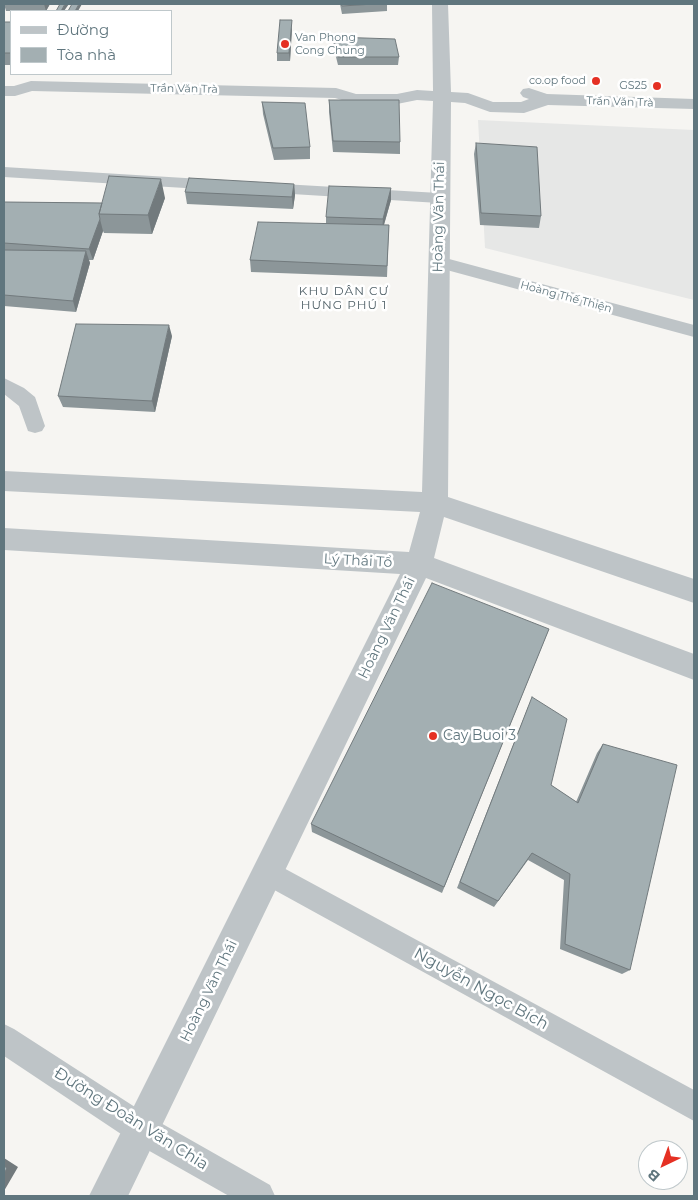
<!DOCTYPE html>
<meta charset="utf-8">
<style>
body{margin:0}
#map{position:relative;width:698px;height:1200px;overflow:hidden;background:#f6f5f2;font-family:Montserrat,sans-serif}
canvas{display:block}
.frame{position:absolute;inset:0;border:5px solid #60767e;pointer-events:none}
.legend{position:absolute;left:10px;top:10px;width:162px;height:65px;box-sizing:border-box;background:#fff;border:1px solid #bfc8cb;margin:0;padding:6px 9px;list-style:none;font-size:15px;color:#60767e}
.legend li{display:flex;align-items:center;gap:10px;height:25px}
.legend b{width:25px;border:1px solid #bfc8cb}
.north{position:absolute;left:638px;top:1140px;width:50px;height:50px;box-sizing:border-box;background:#fff;border:1px solid #bfc8cb;border-radius:50%;rotate:222deg;font-size:14px;font-weight:700;line-height:20px;text-align:center;color:#60767e}
.north::after{content:'';display:block;margin:auto;width:18px;height:22px;background:#e53023;clip-path:polygon(50% 0,100% 100%,50% 72%,0 100%)}
</style>
<div id="map">
<canvas width="698" height="1200"></canvas>
<div class="frame"></div>
<ul class="legend">
<li><b style="height:6px;background:#bec4c7"></b>Đường</li>
<li><b style="height:14px;background:#a3afb2"></b>Tòa nhà</li>
</ul>
<div class="north">B</div>
</div>
<script>
const c = document.querySelector('canvas').getContext('2d');
c.lineJoin = 'round';
function fillPath(path, color) { c.fillStyle = color; c.fill(path, 'evenodd'); }
const toPath = rows => new Path2D(rows.map(r => 'M' + r).join(''));
function strokePath(path, color, width, dash) { c.strokeStyle = color; c.lineWidth = width; c.lineCap = dash ? 'butt' : 'round'; c.setLineDash(dash || []); c.stroke(path); }
function write(font, color, halo, rows, align = 'center') {
  c.font = font + ' Montserrat,sans-serif'; c.lineWidth = 5; c.setLineDash([]); c.textBaseline = 'middle'; c.strokeStyle = halo; c.fillStyle = color; for (const [text, x, y, turn = 0] of rows) {
    c.save(); c.translate(x, y); c.rotate((+turn || 0) * Math.PI / 180); c.textAlign = isNaN(turn) ? turn : align; if (halo) c.strokeText(text, 0, 0); c.fillText(text, 0, 0); c.restore();
  }
}
fillPath(toPath([
 [478,120,694,130,694,300,485,248]
]), '#e6e7e6');
fillPath(toPath([
 [4,167,218,180,224,182,226,185,224,188,218,190,4,177,4,167],
 [265,183,439,193,445,194,447,198,445,202,439,203,259,192,257,188,259,184,265,183],
 [438,256,694,325,694,337,432,266,429,262,432,258,438,256],
 [4,378,24,388,35,397,45,426,42,431,35,433,28,431,19,406,4,394,4,378],
 [267,859,694,1090,694,1121,258,881,254,872,258,863,267,859],
 [4,1024,14,1029,152,1118,270,1185,275,1196,229,1196,130,1140,4,1056,4,1024]
]), '#bec4c7');
fillPath(toPath([
 [432,4,448,4,451,92,468,93,493,102,521,102,529,99,523,97,520,93,523,89,529,88,547,94,694,99,694,109,548,105,524,113,490,112,465,103,451,102,448,497,694,579,694,603,444,517,434,558,694,654,694,680,426,578,128,1196,89,1196,400,574,4,550,4,528,409,552,420,512,4,491,4,471,422,492,433,101,417,100,397,104,355,104,335,98,32,91,15,96,4,96,4,86,14,86,31,81,336,88,356,94,397,94,417,90,433,91,432,4]
]), '#bec4c7');
fillPath(toPath([
 [4,4,50,4,46,11,6,11],
 [340,4,387,4,387,11,342,14],
 [4,22,11,22,11,65,4,65],
 [292,28,290,61,277,61,277,53],
 [333,37,399,57,398,65,338,65,333,45],
 [329,100,400,142,400,154,333,152,329,112],
 [262,102,310,147,310,159,274,160,263,114],
 [476,143,541,216,539,228,480,225,474,154],
 [294,184,295,195,293,209,187,204,185,192],
 [391,188,391,200,384,225,389,225,387,277,251,272,250,260,326,223,326,217],
 [165,198,152,234,104,233,103,231,93,260,89,260,90,263,76,312,4,306,4,202,102,203],
 [172,336,155,412,63,407,58,396],
 [549,629,442,893,312,832,311,824],
 [528,707,551,785,576,802,597,753,603,744,630,970,622,974,560,949,564,880,528,860,494,907,457,888]
]), '#8c9699');
fillPath(toPath([
 [44,4,50,4,46,11],
 [65,4,69,4,64,11,61,11],
 [79,4,82,4,78,11,75,11],
 [292,20,292,28,290,61,289,53],
 [161,179,165,198,152,234,148,215],
 [294,184,295,195,293,209,292,197],
 [391,188,391,200,382,231,383,219],
 [100,219,103,231,93,260,89,249],
 [86,251,90,263,76,312,73,301],
 [169,325,172,336,155,412,152,401],
 [4,1158,18,1167,4,1191]
]), '#727a7d');
const building = toPath([
 [60,4,65,4,61,11,56,11,60,4],
 [72,4,79,4,75,11,68,11,72,4],
 [341,4,374,4,342,6,341,4],
 [280,20,292,20,289,53,277,53,280,20],
 [4,22,11,22,11,53,4,53,4,22],
 [333,37,395,39,399,57,338,57,333,37],
 [329,100,399,100,400,142,333,141,329,100],
 [262,102,305,103,310,147,273,148,262,102],
 [476,143,537,147,541,216,481,213,476,143],
 [109,176,161,179,148,215,99,214,109,176],
 [189,178,294,184,292,197,185,192,189,178],
 [329,186,391,188,383,219,326,217,329,186],
 [4,202,102,203,99,214,100,219,89,249,4,243,4,202],
 [258,222,389,225,387,266,250,260,258,222],
 [4,250,86,251,73,301,4,295,4,250],
 [76,324,169,325,152,401,58,396,76,324],
 [432,583,549,629,444,887,311,824,432,583],
 [532,697,567,719,551,785,578,803,603,744,677,765,630,970,565,944,570,874,532,853,498,901,460,882,532,697],
 [4,1166,7,1168,4,1174,4,1166]
]);
fillPath(building, '#a3afb2');
strokePath(building, '#727a7d', 1);
for (const [x, y, r, color] of [
 [285,44,5,"#e53023"],
 [596,81,5,"#e53023"],
 [657,86,5,"#e53023"],
 [433,736,5,"#e53023"]
]) { const dot = new Path2D(); dot.arc(x, y, r, 0, 2 * Math.PI); c.fillStyle = color; c.fill(dot); strokePath(dot, '#fff', 2); }
write('11px', '#60767e', '#fff', [
 ["Van Phong",295,38,"left"],
 ["Cong Chung",295,51,"left"],
 ["co.op food",586,81],
 ["GS25",647,86]
], 'right');
write('11px', '#60767e', '#fff', [
 ["Trần Văn Trà",184,89,1],
 ["Trần Văn Trà",620,102,2],
 ["Hoàng Thế Thiện",566,297,15]
]);
c.letterSpacing = '1px';
write('12px', '#526269', '#fff', [
 ["KHU DÂN CƯ",344,291],
 ["HƯNG PHÚ 1",344,305]
]);
c.letterSpacing = '0px';
write('14px', '#60767e', '#fff', [
 ["Hoàng Văn Thái",439,217,-89],
 ["Lý Thái Tổ",358,561,3],
 ["Hoàng Văn Thái",387,628,-64],
 ["Hoàng Văn Thái",209,991,-64]
]);
write('14px', '#60767e', '#fff', [
 ["Cay Buoi 3",443,736]
], 'left');
write('16px', '#60767e', '#fff', [
 ["Nguyễn Ngọc Bích",481,989,29],
 ["Đường Đoàn Văn Chia",131,1119,32]
]);
</script>
